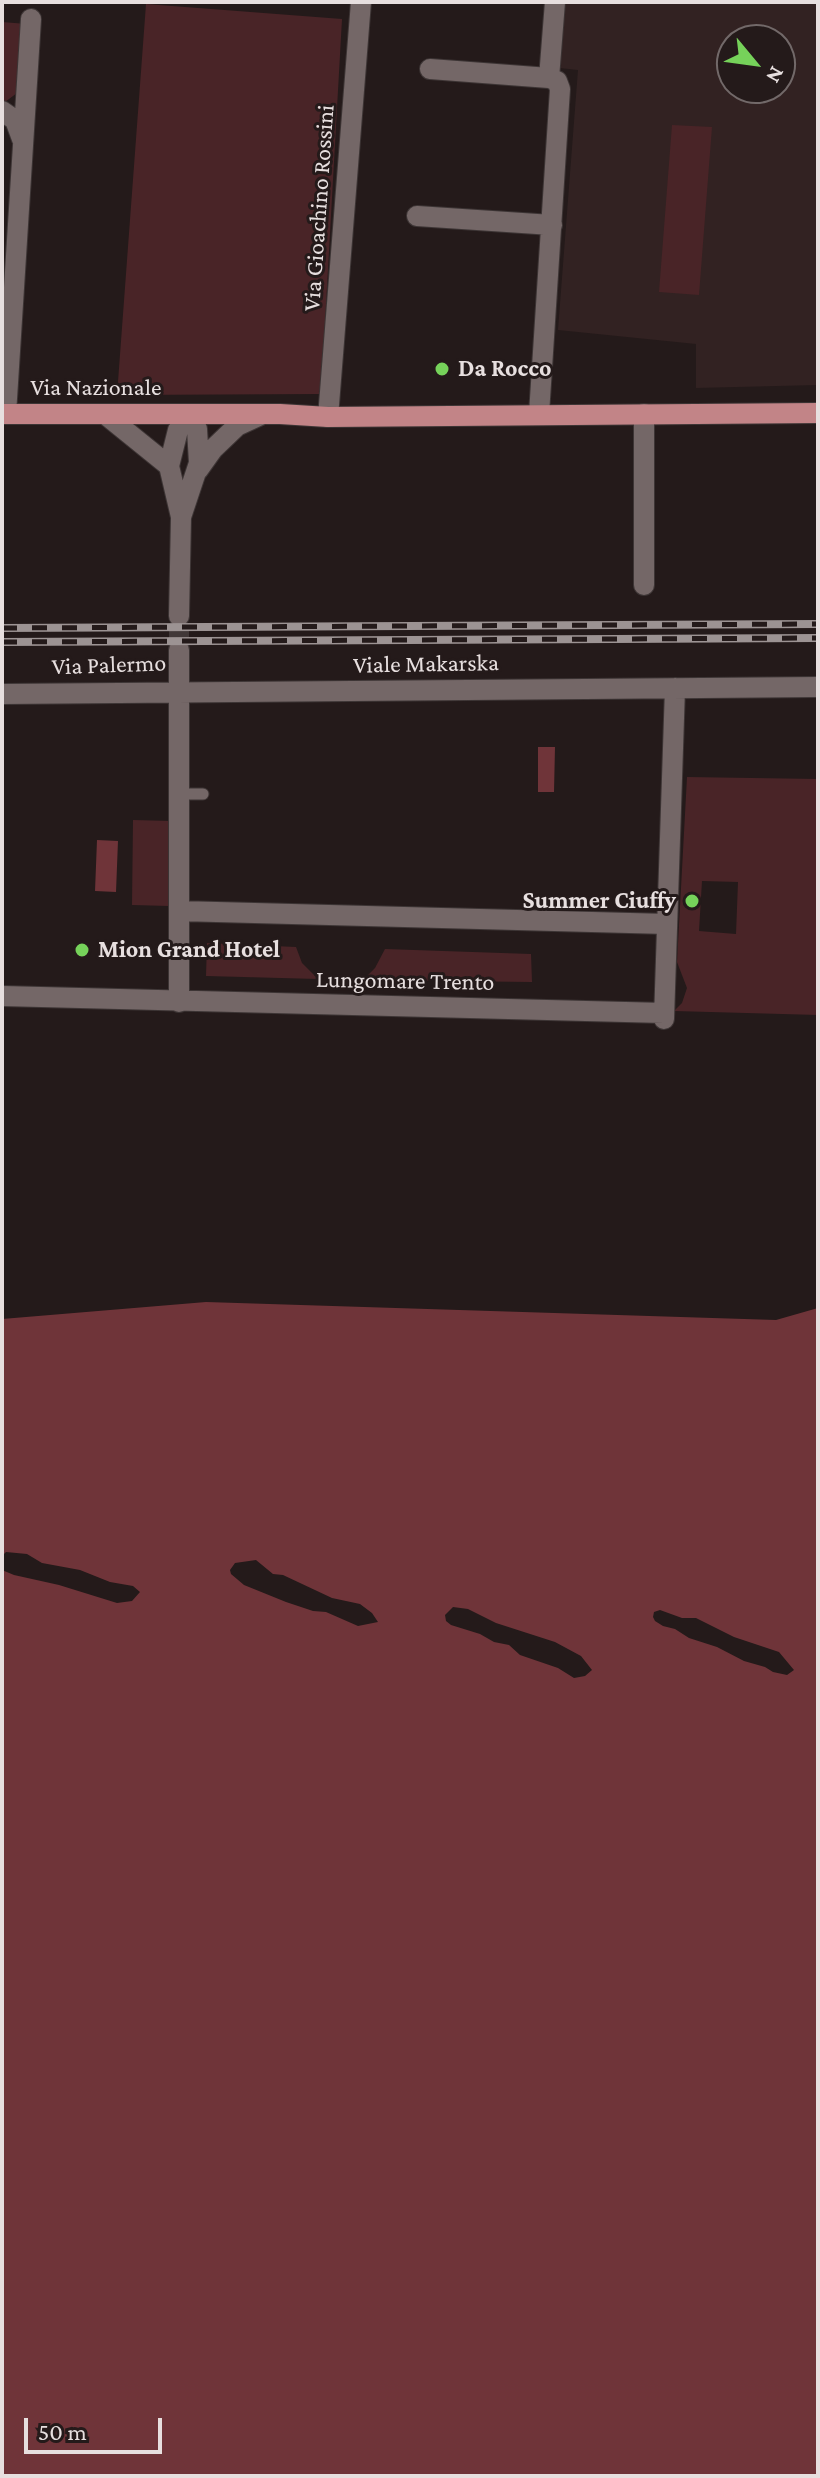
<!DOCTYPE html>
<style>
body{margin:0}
#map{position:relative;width:820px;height:2478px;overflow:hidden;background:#241a1a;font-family:"Crimson Pro",serif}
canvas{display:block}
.frame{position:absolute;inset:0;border:4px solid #e7dfdf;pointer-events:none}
.north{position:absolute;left:716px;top:24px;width:80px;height:80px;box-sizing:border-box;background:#241a1a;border:2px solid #726969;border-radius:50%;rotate:119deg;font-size:22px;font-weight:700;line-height:32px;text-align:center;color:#e7dfdf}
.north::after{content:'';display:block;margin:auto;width:28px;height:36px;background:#76d25a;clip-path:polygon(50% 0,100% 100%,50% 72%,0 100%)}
.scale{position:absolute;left:24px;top:2418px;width:138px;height:36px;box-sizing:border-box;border:4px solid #e7dfdf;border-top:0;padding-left:10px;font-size:24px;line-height:28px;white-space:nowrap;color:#e7dfdf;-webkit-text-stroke:6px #241a1a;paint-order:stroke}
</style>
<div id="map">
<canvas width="820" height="2478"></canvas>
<div class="frame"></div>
<div class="north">N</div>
<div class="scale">50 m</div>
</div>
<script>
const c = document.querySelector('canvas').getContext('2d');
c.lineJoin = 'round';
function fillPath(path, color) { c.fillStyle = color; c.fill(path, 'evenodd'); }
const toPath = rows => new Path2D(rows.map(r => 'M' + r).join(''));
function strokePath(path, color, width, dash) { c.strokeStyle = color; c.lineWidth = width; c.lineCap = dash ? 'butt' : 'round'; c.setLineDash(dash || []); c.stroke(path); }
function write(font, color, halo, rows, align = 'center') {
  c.font = font + ' "Crimson Pro",serif'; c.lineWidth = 6; c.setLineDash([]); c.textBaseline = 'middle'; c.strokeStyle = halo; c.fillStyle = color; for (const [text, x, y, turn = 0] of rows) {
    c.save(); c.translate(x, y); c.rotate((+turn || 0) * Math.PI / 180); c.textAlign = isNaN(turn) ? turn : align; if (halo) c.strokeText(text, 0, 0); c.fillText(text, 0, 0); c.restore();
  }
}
fillPath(toPath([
 [564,2,818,2,818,385,696,388,696,344,558,330,578,70,560,68],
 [732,40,780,40,780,88,732,88]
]), '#322222');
fillPath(toPath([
 [146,4,342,19,321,394,117,395],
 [2,22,27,24,21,90,5,102,2,102],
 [672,125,712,127,699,295,659,292],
 [687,777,818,779,818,1015,674,1011,682,1003,687,988,677,962],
 [702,881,738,882,736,934,699,931],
 [133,820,171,821,169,906,132,905],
 [207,943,296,947,302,963,318,979,206,976],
 [385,949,531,954,532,982,363,980,375,968]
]), '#492427');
fillPath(toPath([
 [538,747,555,747,554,792,538,792],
 [97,840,118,841,116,892,95,891],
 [206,1302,776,1320,818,1308,818,2476,2,2476,2,1319]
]), '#6f3439');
fillPath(toPath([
 [6,1552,27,1554,42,1563,80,1570,110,1582,133,1586,140,1592,132,1601,117,1603,59,1585,14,1575,2,1570,2,1556],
 [256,1560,273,1574,283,1575,332,1598,360,1604,372,1613,378,1622,358,1626,326,1612,313,1611,286,1602,244,1585,231,1574,230,1570,235,1563],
 [453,1607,468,1609,496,1623,555,1642,581,1656,592,1670,585,1676,574,1678,558,1668,520,1655,509,1645,494,1642,480,1634,451,1625,446,1621,445,1615],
 [660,1610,682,1618,696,1618,734,1637,779,1652,794,1670,787,1675,773,1672,765,1667,744,1661,717,1647,689,1638,675,1629,663,1626,655,1621,653,1617,654,1612]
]), '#241a1a');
strokePath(toPath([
 [179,650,179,616]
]), '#413838', 20, [20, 10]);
const service = toPath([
 [179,794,203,794]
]);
const minor = toPath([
 [430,69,549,78,557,81,560,89,539,414],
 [549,78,555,2],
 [2,111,15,120,22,139],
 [417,216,552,225],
 [6,414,31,19],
 [644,414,644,585],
 [106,415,169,466],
 [328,417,361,2],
 [198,470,213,449,237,426,263,414],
 [179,616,181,517,169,466,178,430,190,415,197,429,199,463,181,517],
 [179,650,179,1002],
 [2,694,818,687],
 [179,911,667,924],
 [2,996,664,1013],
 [664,1019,675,688]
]);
const primary = toPath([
 [2,414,280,414,328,417,818,413]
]);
strokePath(service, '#3d3535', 13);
strokePath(minor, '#3d3535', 22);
strokePath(primary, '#3d3535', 22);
strokePath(service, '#746767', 11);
strokePath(minor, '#746767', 20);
strokePath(primary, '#c28487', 20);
const rail = toPath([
 [2,628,818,624],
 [2,642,818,638]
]);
strokePath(rail, '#9c9393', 8);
strokePath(rail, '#241a1a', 5, [15]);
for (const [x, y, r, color] of [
 [442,369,8,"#76d25a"],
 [692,901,8,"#76d25a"],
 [82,950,8,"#76d25a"]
]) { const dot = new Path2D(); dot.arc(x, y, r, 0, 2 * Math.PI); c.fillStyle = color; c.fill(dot); strokePath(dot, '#241a1a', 3); }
write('24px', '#e7dfdf', '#241a1a', [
 ["Via Gioachino Rossini",319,208,-86],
 ["Via Nazionale",96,388],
 ["Viale Makarska",426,664,-1],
 ["Via Palermo",109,665,-2],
 ["Lungomare Trento",405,981,1]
]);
write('bold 24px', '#e7dfdf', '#241a1a', [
 ["Da Rocco",458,369],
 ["Summer Ciuffy",676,901,"right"],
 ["Mion Grand Hotel",98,950]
], 'left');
</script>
